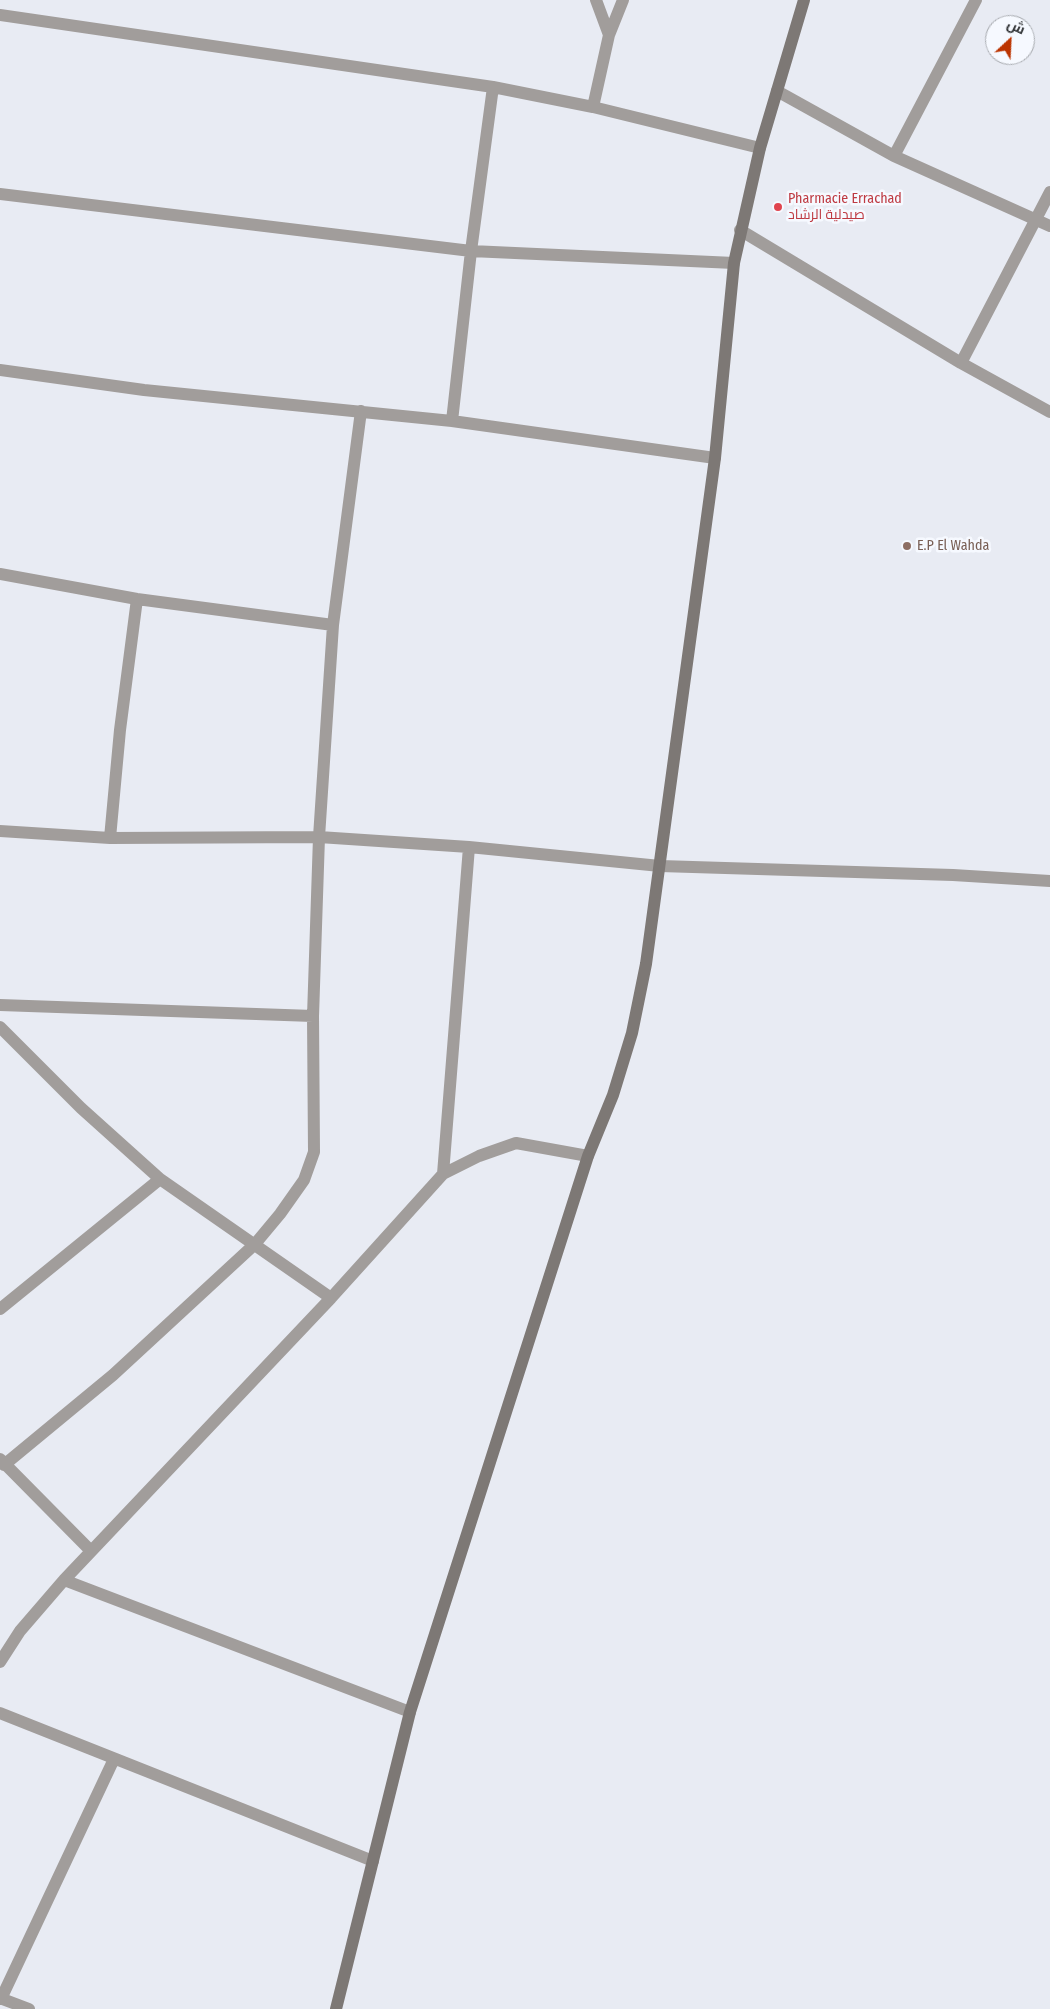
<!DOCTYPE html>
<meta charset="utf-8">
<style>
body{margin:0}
#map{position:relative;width:1050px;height:2009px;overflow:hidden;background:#e8ebf3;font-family:"Fira Sans Condensed",Cairo,sans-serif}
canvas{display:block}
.north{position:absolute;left:985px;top:15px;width:50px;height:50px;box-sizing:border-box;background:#f6f9ff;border:1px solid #a6a9ae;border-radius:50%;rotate:25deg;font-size:14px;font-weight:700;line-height:20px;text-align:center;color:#2f3134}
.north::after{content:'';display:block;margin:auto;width:18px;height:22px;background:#bc3400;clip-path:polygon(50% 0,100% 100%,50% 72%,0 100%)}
</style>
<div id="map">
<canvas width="1050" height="2009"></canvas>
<div class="north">ش</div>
</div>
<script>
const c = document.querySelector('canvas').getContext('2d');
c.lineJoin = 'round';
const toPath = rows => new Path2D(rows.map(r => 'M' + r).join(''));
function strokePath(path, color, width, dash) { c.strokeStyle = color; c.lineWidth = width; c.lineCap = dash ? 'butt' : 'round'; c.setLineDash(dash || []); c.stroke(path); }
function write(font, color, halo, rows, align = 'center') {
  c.font = font + ' "Fira Sans Condensed",Cairo,sans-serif'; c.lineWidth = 5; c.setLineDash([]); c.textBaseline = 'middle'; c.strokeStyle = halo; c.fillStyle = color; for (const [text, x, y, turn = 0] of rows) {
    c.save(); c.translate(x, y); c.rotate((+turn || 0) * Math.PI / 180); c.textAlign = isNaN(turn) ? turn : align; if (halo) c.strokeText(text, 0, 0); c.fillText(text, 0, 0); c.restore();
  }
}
strokePath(toPath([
 [596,0,609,35],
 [0,15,493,87,593,107,760,148],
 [777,91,894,156,1050,226],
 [593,107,609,35,623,0],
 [894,156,976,0],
 [0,194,471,251,734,263],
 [740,230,961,363,1050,412],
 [961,363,1050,192],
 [0,370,144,390,452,421,715,458],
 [452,421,471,251,493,87],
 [0,574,137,599,333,625],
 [0,831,110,838,319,837,469,847,660,866,953,875,1050,881],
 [110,838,120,730,137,599],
 [0,1005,313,1016],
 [0,1027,81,1108,160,1179,331,1298],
 [443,1174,469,847],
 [0,1309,160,1179],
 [0,1459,91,1551],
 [4,1465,113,1375,255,1244,280,1214,304,1180,314,1152,313,1016,319,837,333,625,361,411],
 [64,1580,410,1712],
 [0,1662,20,1631,64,1580,331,1298,443,1174,479,1156,516,1143,588,1156],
 [0,1713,373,1861],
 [0,1998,29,2009],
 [1,1999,114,1759]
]), '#a19d9b', 12);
strokePath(toPath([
 [336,2009,410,1712,588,1156,613,1095,632,1033,646,964,715,458,734,263,760,148,804,0]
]), '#7d7875', 12);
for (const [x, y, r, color] of [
 [778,207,5,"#e0444e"],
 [907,546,5,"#8d6e63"]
]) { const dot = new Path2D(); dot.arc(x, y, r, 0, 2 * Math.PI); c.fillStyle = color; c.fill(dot); strokePath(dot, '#f6f9ff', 2); }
write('14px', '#be3a42', '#f6f9ff', [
 ["Pharmacie Errachad",788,199],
 ["صيدلية الرشاد",788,215]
], 'left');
write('14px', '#785e54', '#f6f9ff', [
 ["E.P El Wahda",917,546]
], 'left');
</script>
